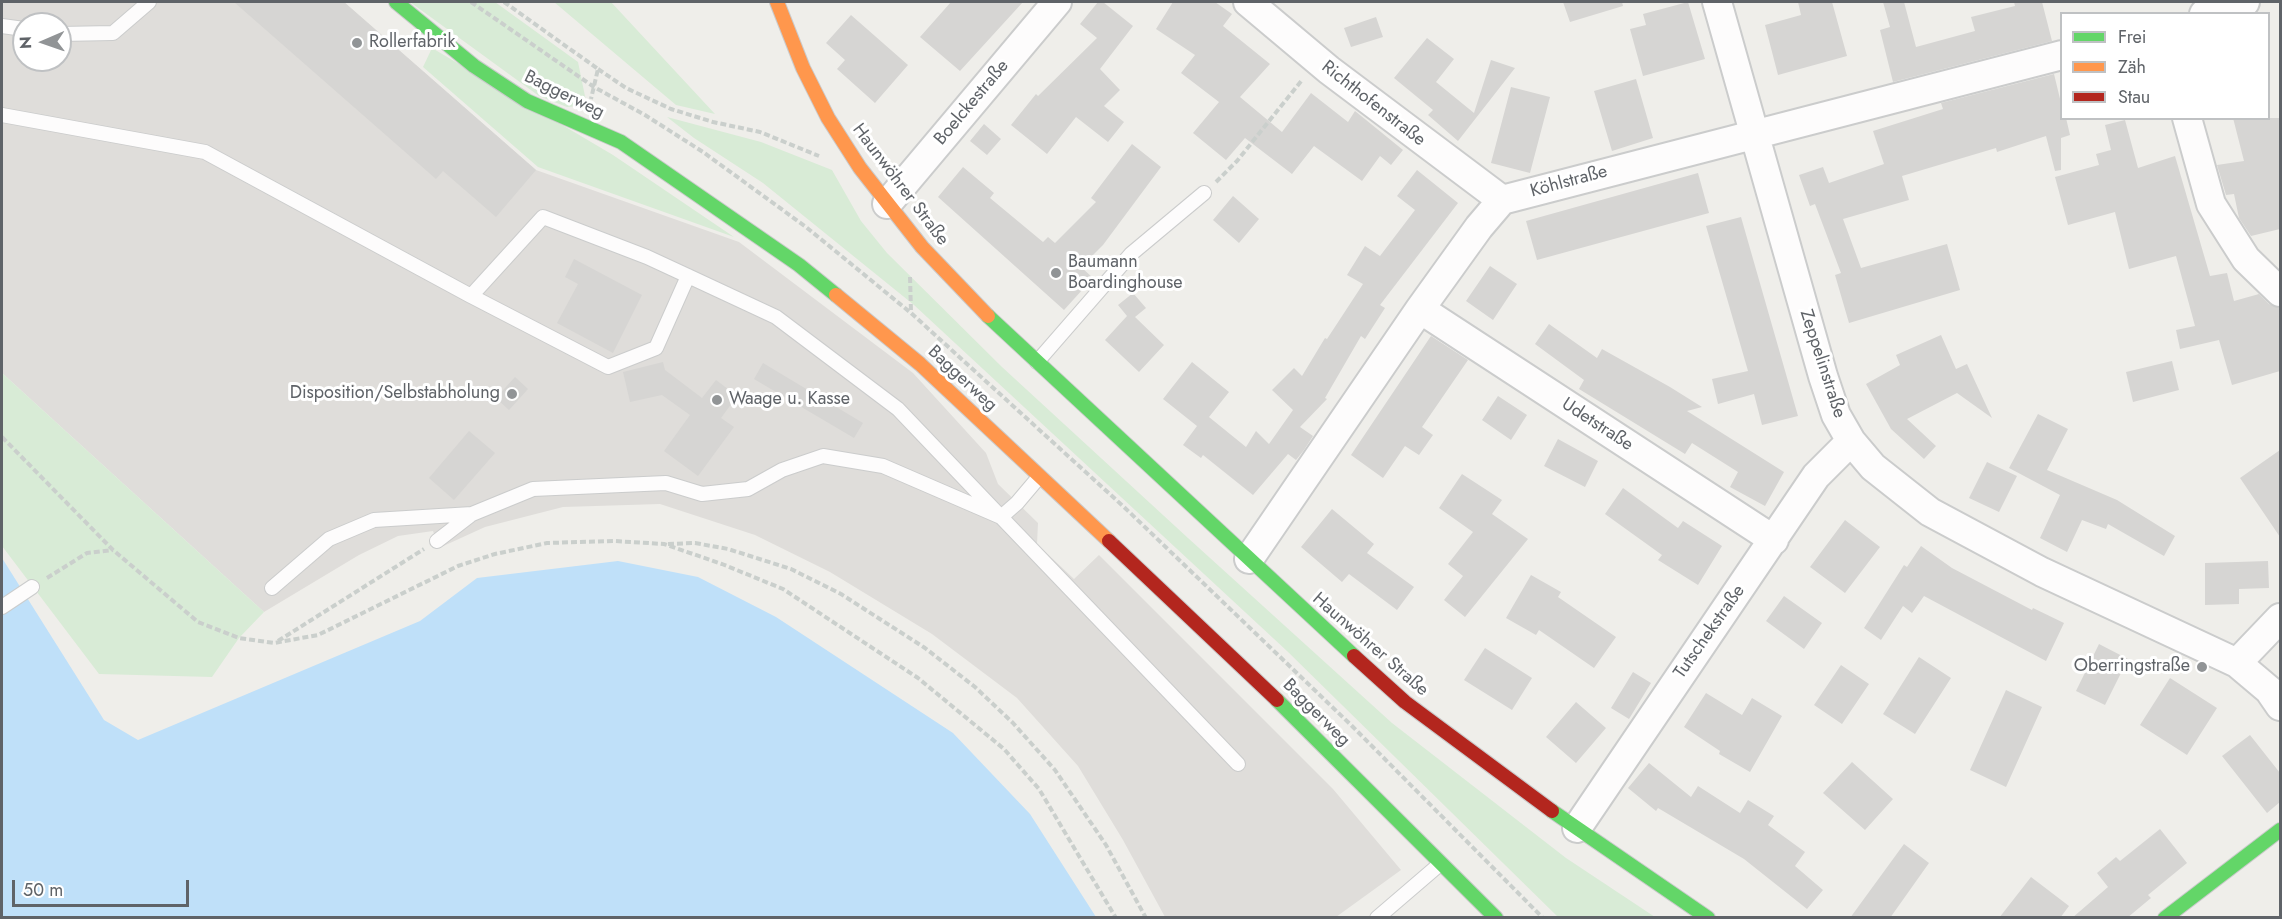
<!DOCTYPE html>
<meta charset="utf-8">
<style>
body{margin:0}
#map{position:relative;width:2282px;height:919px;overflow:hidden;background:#efeeea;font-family:Jost,sans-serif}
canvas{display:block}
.frame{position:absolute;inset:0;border:3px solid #5f6368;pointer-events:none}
.legend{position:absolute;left:2060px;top:12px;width:210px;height:108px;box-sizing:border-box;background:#fff;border:2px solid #bfc1c3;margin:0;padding:8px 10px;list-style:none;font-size:18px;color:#5f6368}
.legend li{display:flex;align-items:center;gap:12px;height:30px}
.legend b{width:30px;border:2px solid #bfc1c3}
.north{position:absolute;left:12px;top:12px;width:60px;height:60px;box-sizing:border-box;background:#fff;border:2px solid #bfc1c3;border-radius:50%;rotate:268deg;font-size:16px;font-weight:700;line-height:24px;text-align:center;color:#5f6368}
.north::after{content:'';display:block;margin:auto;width:21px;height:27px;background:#919496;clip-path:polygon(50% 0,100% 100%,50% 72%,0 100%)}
.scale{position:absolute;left:12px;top:880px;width:177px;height:27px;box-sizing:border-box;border:3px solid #5f6368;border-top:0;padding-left:8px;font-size:18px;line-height:21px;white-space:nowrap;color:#5f6368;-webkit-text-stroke:4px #fff;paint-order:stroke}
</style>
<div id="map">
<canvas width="2282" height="919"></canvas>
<div class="frame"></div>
<ul class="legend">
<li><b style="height:8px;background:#63d668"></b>Frei</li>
<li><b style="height:8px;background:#ff974d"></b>Zäh</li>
<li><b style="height:8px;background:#b3261e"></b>Stau</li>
</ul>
<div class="north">N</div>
<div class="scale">50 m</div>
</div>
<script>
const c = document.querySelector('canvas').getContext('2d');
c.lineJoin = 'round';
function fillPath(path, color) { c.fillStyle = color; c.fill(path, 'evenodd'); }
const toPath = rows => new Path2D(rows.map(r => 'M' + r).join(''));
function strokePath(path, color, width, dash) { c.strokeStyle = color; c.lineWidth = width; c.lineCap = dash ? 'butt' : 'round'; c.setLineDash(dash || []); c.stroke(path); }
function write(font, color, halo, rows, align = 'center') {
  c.font = font + ' Jost,sans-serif'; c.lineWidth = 6; c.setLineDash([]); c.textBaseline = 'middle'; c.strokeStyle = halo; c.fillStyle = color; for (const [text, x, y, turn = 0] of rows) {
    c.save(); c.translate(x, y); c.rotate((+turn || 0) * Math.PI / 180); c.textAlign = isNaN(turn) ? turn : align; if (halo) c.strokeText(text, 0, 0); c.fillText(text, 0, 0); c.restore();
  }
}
fillPath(toPath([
 [2,2,344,2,536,170,739,242,913,373,986,453,998,484,1038,523,1037,544,1074,579,1099,555,1333,789,1401,870,1336,917,1165,917,1123,840,1078,766,1017,698,932,634,830,572,755,535,660,504,563,507,485,527,439,548,433,531,398,536,359,555,264,612,2,373],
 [24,24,60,24,60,60,24,60]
]), '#dfddda');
fillPath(toPath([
 [410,2,495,2,578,62,586,101,580,106,567,107,539,96],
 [554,2,611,2,715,114,676,105],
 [432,48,613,155,734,237,538,167,423,67],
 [667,117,761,142,832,170,861,221,887,253,1002,367,1188,538,1392,723,1566,858,1655,917,1558,917,1287,651,914,305,763,183,694,138],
 [2,373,264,612,239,638,212,677,99,674,2,546]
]), '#d8ebd6');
fillPath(toPath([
 [2,558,104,720,138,740,420,621,477,578,618,561,698,577,776,617,953,733,1030,814,1096,917,2,917]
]), '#bfe0f9');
fillPath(toPath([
 [234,2,344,2,536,170,496,217,443,171,436,179],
 [951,2,1023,2,960,71,920,37],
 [1098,2,1103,2,1133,26,1100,69,1120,90,1104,106,1124,122,1108,142,1076,117,1047,154,1011,125,1036,94,1038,96,1097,38,1080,24],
 [1173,2,1215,2,1232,14,1223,26,1270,64,1240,97,1282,132,1311,93,1348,122,1355,111,1403,150,1391,165,1380,156,1362,181,1314,146,1292,174,1245,138,1226,160,1193,133,1219,102,1181,73,1195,55,1156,29],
 [1563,2,1622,2,1623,6,1570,22],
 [1688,2,1705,59,1643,76,1630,29,1646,25,1643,14],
 [1798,2,1832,2,1847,56,1778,75,1765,25,1801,15],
 [1883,2,1904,2,1916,47,1975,31,1971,17,2015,6,2014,2,2042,2,2052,41,1893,82,1880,30,1890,27],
 [851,15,908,65,875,103,837,69,845,60,826,43],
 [1376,17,1383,37,1351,47,1344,28],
 [1427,38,1454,59,1436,82,1474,113,1491,60,1515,68,1458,141,1428,115,1433,110,1394,78],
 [2054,74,2061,103,2061,118,2066,118,2070,135,2061,138,2061,170,2055,171,2046,136,1997,152,1996,148,1902,176,1909,200,1843,219,1861,268,1947,244,1960,290,1849,323,1835,275,1841,273,1815,204,1810,206,1799,175,1823,167,1829,183,1884,164,1873,131,1943,109,1941,103],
 [1636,79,1653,138,1612,151,1594,91],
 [1511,87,1550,97,1530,173,1491,163],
 [2233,118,2280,118,2280,229,2251,236,2239,218,2234,194,2226,195,2217,165,2244,161],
 [2125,120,2138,168,2175,156,2210,276,2227,273,2234,301,2259,294,2269,304,2280,308,2280,371,2232,385,2219,340,2180,349,2176,330,2195,326,2176,256,2129,269,2115,212,2068,225,2055,177,2099,165,2096,154,2111,150,2105,125],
 [984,124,1001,139,987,155,970,141],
 [1132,144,1161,167,1103,245,1081,267,1093,278,1064,310,938,197,963,167,994,193,990,198,1043,242,1048,237,1055,243,1096,202,1091,198],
 [1417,170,1458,203,1380,305,1385,308,1365,339,1361,336,1325,398,1327,399,1300,427,1313,436,1304,450,1296,460,1288,454,1253,495,1203,455,1201,458,1183,445,1197,426,1163,399,1192,362,1229,392,1209,417,1246,447,1256,431,1269,444,1293,410,1272,390,1294,368,1302,376,1325,338,1327,339,1363,284,1347,275,1365,246,1380,256,1415,210,1397,196],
 [1698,173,1709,213,1537,260,1526,221],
 [1233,196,1259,219,1239,243,1213,220],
 [1741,217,1798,416,1762,425,1754,394,1718,404,1712,379,1748,371,1706,226],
 [574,259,642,295,613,353,557,323,578,284,565,277],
 [1490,266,1517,284,1493,320,1466,301],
 [1133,293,1146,308,1135,317,1164,345,1139,372,1105,340,1127,316,1118,305],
 [1549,324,1597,358,1602,349,1670,387,1702,407,1687,411,1784,472,1765,506,1730,487,1738,472,1692,443,1685,454,1579,389,1584,380,1535,344],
 [1941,335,1956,369,1967,364,1992,418,1957,393,1907,419,1936,446,1924,459,1891,429,1866,384,1900,365,1896,355],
 [1431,336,1468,360,1422,427,1433,435,1419,455,1405,446,1383,478,1351,455],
 [2172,361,2179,390,2133,402,2126,372],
 [663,362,665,370,702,398,716,380,737,396,721,418,734,427,698,476,664,451,690,415,662,395,630,402,623,372],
 [763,363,863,423,854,438,754,379],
 [515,377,528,389,509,410,496,398],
 [1498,396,1527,415,1511,440,1482,420],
 [2038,414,2068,429,2047,470,2117,500,2175,536,2164,556,2108,524,2106,529,2082,520,2067,552,2040,538,2060,495,2009,468],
 [469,431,495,453,454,500,429,478],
 [1558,439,1598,461,1585,487,1544,466],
 [2280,450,2280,537,2240,478],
 [1987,462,2017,476,1999,512,1969,498],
 [1462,474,1502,500,1492,514,1528,539,1465,617,1444,600,1463,576,1448,564,1473,532,1439,508],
 [1623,488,1678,528,1683,521,1722,546,1698,585,1658,560,1662,555,1605,514],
 [1332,509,1374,544,1367,553,1414,587,1397,610,1349,574,1342,582,1301,547],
 [1845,520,1880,547,1845,593,1810,567],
 [1921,546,1952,568,2032,610,2033,608,2064,623,2046,661,1924,596,1912,613,1903,606,1881,640,1864,628,1904,565,1907,567],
 [2268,561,2269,588,2239,589,2239,604,2205,605,2205,563],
 [1531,575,1561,592,1558,597,1616,637,1594,668,1539,630,1536,635,1506,618],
 [1784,596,1822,623,1804,649,1766,621],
 [2099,644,2128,659,2105,705,2076,691],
 [1485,648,1532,678,1512,710,1464,680],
 [1919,657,1951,678,1915,734,1883,714],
 [1841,665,1869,684,1842,724,1814,705],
 [1633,672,1651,683,1629,719,1611,708],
 [2170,678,2217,708,2187,755,2140,725],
 [2006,690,2042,707,2006,787,1970,770],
 [1706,693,1742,715,1752,698,1782,716,1750,772,1719,754,1720,751,1684,727],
 [1576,702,1606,728,1576,763,1546,737],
 [2250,735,2280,773,2280,802,2267,813,2222,756],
 [1852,762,1893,799,1865,830,1823,793],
 [1649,763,1691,797,1698,786,1740,813,1748,800,1774,816,1768,825,1805,852,1795,866,1823,890,1807,909,1744,859,1658,808,1656,811,1628,788],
 [2160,829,2187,863,2148,895,2151,898,2127,918,2072,918,2108,887,2097,873,2116,857,2120,861],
 [1904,844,1929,863,1890,918,1850,918],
 [2031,877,2069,906,2060,918,1999,918]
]), '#d6d5d3');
const lane = toPath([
 [2,26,24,29],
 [60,34,113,33,149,2],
 [2,115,205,152,471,296],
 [688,276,656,348,608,367,471,296,543,217,647,257,688,276,776,317,898,409,1001,517,1017,503,1039,477],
 [1037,362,1131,254,1204,193],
 [437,541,472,514,533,489,666,483,702,494,748,489,782,470,823,456,883,466,1001,517,1238,764],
 [272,588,329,539,374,520,472,514],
 [2,607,32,587],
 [1377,918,1440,864]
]);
const street = toPath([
 [1248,2,1329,70,1502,200],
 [1717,2,1823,376,1836,415,1851,441,1873,467,1930,512,2042,572,2237,663,2269,690,2280,706],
 [2204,14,2245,2],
 [2187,118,2211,204,2246,259,2280,292],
 [887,204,1057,2],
 [1420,309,1774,540],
 [1249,559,1420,309,1479,227,1502,200,2062,55],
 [2237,663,2280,618],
 [1577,828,1816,476,1851,441]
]);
const fast = toPath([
 [396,2,474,66,527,101,621,142,799,265,836,295],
 [988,316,1354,656],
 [1277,700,1496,918],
 [1552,811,1708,918],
 [2165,918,2280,830]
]);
const slow = toPath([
 [777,2,803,68,828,118,860,168,922,247,988,316],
 [836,295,920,364,1109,541]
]);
const jam = toPath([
 [1109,541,1277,700],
 [1354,656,1405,702,1552,811]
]);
strokePath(lane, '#cbcccc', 16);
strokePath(street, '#cbcccc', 32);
strokePath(fast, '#cacacb', 16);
strokePath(slow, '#cacacb', 16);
strokePath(jam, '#cacacb', 16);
strokePath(toPath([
 [471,2,594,87,645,115,703,152,806,227,911,313,1124,507,1352,726,1543,918],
 [504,2,598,69,591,99],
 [598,69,626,88,671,109,713,122,760,132,819,156],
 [1216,182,1237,161,1302,80],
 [910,277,911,312],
 [2,437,113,550,198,622,239,638,274,643,318,635,458,566,495,554,547,543,614,541,664,544,722,564,783,589,918,678,1004,749,1039,789,1116,918],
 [668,544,695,543,728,549,791,569,841,594,925,648,975,687,1013,723,1055,770,1106,845,1146,918],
 [47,578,87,553,113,550],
 [278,641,424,549]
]), '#cacfcc', 4, [6, 3]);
strokePath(lane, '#fdfcfc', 14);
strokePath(street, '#fdfcfc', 28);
strokePath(fast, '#63d668', 14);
strokePath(slow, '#ff974d', 14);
strokePath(jam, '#b3261e', 14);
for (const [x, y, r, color] of [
 [357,43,6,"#919496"],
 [1056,273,6,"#919496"],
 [512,394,6,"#919496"],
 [717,400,6,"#919496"],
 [2202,667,6,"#919496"]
]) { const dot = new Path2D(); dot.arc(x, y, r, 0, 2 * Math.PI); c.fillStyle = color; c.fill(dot); strokePath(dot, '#fff', 2); }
write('18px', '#5f6368', '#fff', [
 ["Rollerfabrik",369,43],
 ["Baumann",1068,263],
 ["Boardinghouse",1068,284],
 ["Disposition/Selbstabholung",500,394,"right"],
 ["Waage u. Kasse",729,400],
 ["Oberringstraße",2190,667,"right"]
], 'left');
write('18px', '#5f6368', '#fff', [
 ["Baggerweg",564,95,26],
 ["Boelckestraße",972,103,-50],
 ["Richthofenstraße",1373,104,38],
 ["Köhlstraße",1569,182,-15],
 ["Haunwöhrer Straße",900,185,53],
 ["Zeppelinstraße",1822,364,72],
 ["Baggerweg",962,379,43],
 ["Udetstraße",1597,425,33],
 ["Tutschekstraße",1710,632,-55],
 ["Haunwöhrer Straße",1370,645,41],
 ["Baggerweg",1316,713,45]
]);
</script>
